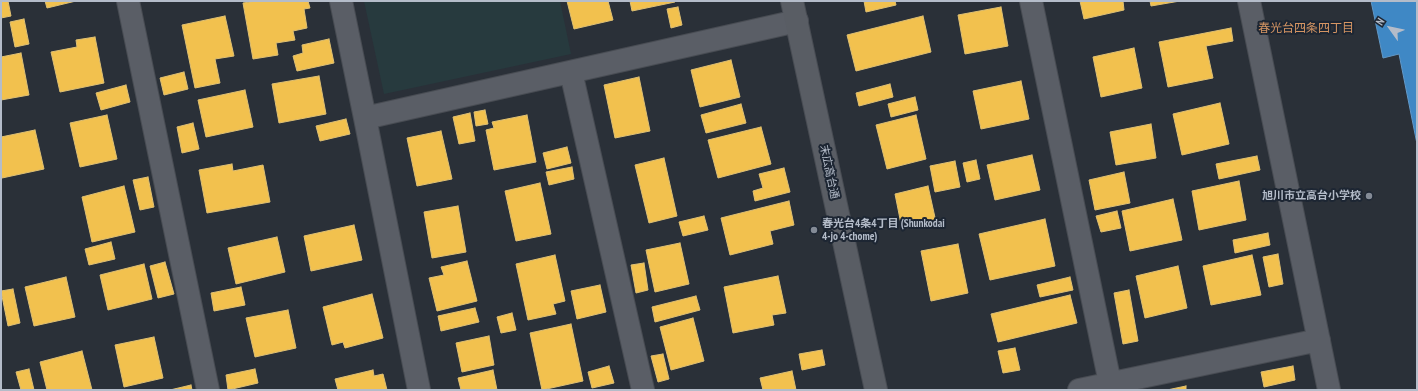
<!DOCTYPE html>
<meta charset="utf-8">
<style>
body{margin:0}
#map{position:relative;width:1418px;height:391px;overflow:hidden;background:#2a3038;font-family:"PT Sans Narrow",sans-serif}
canvas{display:block}
.frame{position:absolute;inset:0;border:2px solid #b4bcc9;pointer-events:none}
.north{position:absolute;left:1370px;top:8px;width:40px;height:40px;-webkit-text-stroke:3px #1d2633;paint-order:stroke;rotate:303deg;font-size:11px;font-weight:700;line-height:16px;text-align:center;color:#b4bcc9}
.north::after{content:'';display:block;margin:auto;width:14px;height:18px;background:#b4bcc9;clip-path:polygon(50% 0,100% 100%,50% 72%,0 100%)}
</style>
<div id="map">
<canvas width="1418" height="391"></canvas>
<div class="frame"></div>
<div class="north">N</div>
</div>
<script>
const c = document.querySelector('canvas').getContext('2d');
c.lineJoin = 'round';
function fillPath(path, color) { c.fillStyle = color; c.fill(path, 'evenodd'); }
const toPath = rows => new Path2D(rows.map(r => 'M' + r).join(''));
function strokePath(path, color, width, dash) { c.strokeStyle = color; c.lineWidth = width; c.lineCap = dash ? 'butt' : 'round'; c.setLineDash(dash || []); c.stroke(path); }
function write(font, color, halo, rows, align = 'center') {
  c.font = font + ' "PT Sans Narrow","Noto Sans JP",sans-serif'; c.lineWidth = 4; c.setLineDash([]); c.textBaseline = 'middle'; c.strokeStyle = halo; c.fillStyle = color; for (const [text, x, y, turn = 0] of rows) {
    c.save(); c.translate(x, y); c.rotate((+turn || 0) * Math.PI / 180); c.textAlign = isNaN(turn) ? turn : align; if (halo) c.strokeText(text, 0, 0); c.fillText(text, 0, 0); c.restore();
  }
}
fillPath(toPath([
 [364,1,560,1,571,54,384,94]
]), '#273a3e');
const homes = toPath([
 [1,1,8,1,11,16,1,18,1,1],
 [45,1,76,1,47,8,45,1],
 [256,1,308,1,310,8,304,9,307,28,293,31,295,40,276,43,278,55,253,59,243,3,256,1],
 [567,1,608,1,613,20,574,29,567,1],
 [630,1,675,1,675,2,632,11,630,1],
 [864,1,895,1,896,5,866,12,864,1],
 [1080,1,1123,1,1124,10,1084,19,1080,1],
 [1150,1,1180,1,1151,6,1150,1],
 [678,7,682,25,671,28,667,9,678,7],
 [1001,7,1008,46,965,54,958,15,1001,7],
 [225,16,234,56,215,59,220,83,195,88,182,25,225,16],
 [923,16,931,52,856,71,847,35,923,16],
 [24,19,29,44,15,47,10,22,24,19],
 [1231,28,1233,41,1206,46,1213,78,1168,87,1159,42,1231,28],
 [95,37,104,83,60,92,51,52,77,47,76,40,95,37],
 [329,39,334,63,297,71,293,56,303,53,302,45,329,39],
 [1134,48,1142,88,1101,97,1093,57,1134,48],
 [21,53,29,95,1,100,1,57,21,53],
 [731,60,740,97,700,107,691,70,731,60],
 [184,72,188,89,164,95,160,78,184,72],
 [319,76,326,114,279,123,272,84,319,76],
 [639,77,650,131,615,138,604,85,639,77],
 [1021,81,1029,119,981,129,973,91,1021,81],
 [890,84,893,97,859,106,856,93,890,84],
 [126,85,130,102,101,110,96,93,126,85],
 [245,90,253,127,206,137,198,100,245,90],
 [915,97,918,110,891,117,888,104,915,97],
 [1220,103,1229,144,1182,155,1173,114,1220,103],
 [741,104,746,123,706,133,701,115,741,104],
 [485,110,488,124,476,126,474,112,485,110],
 [470,113,475,141,459,144,453,117,470,113],
 [107,115,117,159,80,167,70,123,107,115],
 [527,115,536,162,494,170,486,130,494,128,492,122,527,115],
 [916,115,926,159,887,169,876,125,916,115],
 [346,119,350,134,320,141,316,126,346,119],
 [193,123,199,149,182,153,177,127,193,123],
 [1151,124,1156,158,1116,165,1110,132,1151,124],
 [761,127,771,164,718,178,708,140,761,127],
 [35,130,44,169,2,178,1,171,1,137,35,130],
 [441,131,452,179,417,186,407,138,441,131],
 [567,147,571,163,547,169,543,153,567,147],
 [1032,155,1040,190,995,200,987,165,1032,155],
 [1257,156,1260,170,1219,179,1216,164,1257,156],
 [664,158,677,216,649,223,635,165,664,158],
 [976,160,980,179,967,182,963,163,976,160],
 [955,161,960,187,935,192,930,166,955,161],
 [232,164,233,171,263,165,270,202,207,213,199,170,232,164],
 [572,167,574,179,549,185,546,172,572,167],
 [784,168,790,192,755,201,753,191,763,188,759,174,784,168],
 [1124,172,1130,203,1095,210,1089,180,1124,172],
 [148,177,154,207,140,210,133,180,148,177],
 [1239,181,1246,220,1199,230,1192,191,1239,181],
 [540,183,551,234,516,241,505,191,540,183],
 [124,186,135,232,92,242,82,197,124,186],
 [928,186,936,222,902,229,895,194,928,186],
 [1173,199,1182,240,1130,251,1122,211,1173,199],
 [789,201,794,225,770,231,773,244,730,255,721,218,789,201],
 [458,206,466,252,432,258,424,212,458,206],
 [1117,211,1121,228,1101,232,1096,216,1117,211],
 [704,216,708,230,683,236,679,222,704,216],
 [1045,219,1055,266,990,280,979,234,1045,219],
 [354,225,362,260,311,271,304,236,354,225],
 [1268,233,1270,245,1235,253,1233,240,1268,233],
 [277,237,285,272,236,284,228,248,277,237],
 [111,242,115,259,89,265,85,249,111,242],
 [680,243,689,284,655,292,646,250,680,243],
 [958,244,968,293,931,301,921,251,958,244],
 [1278,254,1283,284,1269,287,1263,257,1278,254],
 [555,255,565,301,553,304,556,314,528,320,516,264,555,255],
 [1252,255,1261,295,1211,305,1203,266,1252,255],
 [467,261,477,301,437,311,429,278,444,275,441,267,467,261],
 [165,262,174,294,158,298,150,266,165,262],
 [644,263,648,290,636,293,631,265,644,263],
 [144,264,152,299,108,310,100,275,144,264],
 [1178,266,1187,308,1145,318,1136,276,1178,266],
 [778,276,786,313,772,315,774,325,733,333,724,287,778,276],
 [66,277,75,317,34,326,25,287,66,277],
 [1070,277,1073,290,1040,297,1037,285,1070,277],
 [600,285,606,312,577,319,571,291,600,285],
 [241,287,245,305,214,311,211,293,241,287],
 [13,289,20,323,8,326,1,291,13,289],
 [1129,290,1138,341,1123,344,1114,293,1129,290],
 [372,294,383,338,345,348,343,342,332,345,323,307,372,294],
 [1070,295,1077,323,998,342,991,314,1070,295],
 [696,296,700,310,655,322,652,307,696,296],
 [475,308,479,322,441,331,438,316,475,308],
 [288,310,296,348,255,357,246,318,288,310],
 [512,313,516,330,501,333,497,317,512,313],
 [693,318,704,361,671,370,660,327,693,318],
 [571,324,583,381,542,390,530,333,571,324],
 [489,336,494,365,462,372,456,343,489,336],
 [154,337,163,378,124,387,115,345,154,337],
 [1015,348,1020,370,1003,373,998,351,1015,348],
 [822,350,825,365,802,370,799,354,822,350],
 [82,351,92,390,47,390,40,362,82,351],
 [663,354,669,379,658,382,651,356,663,354],
 [609,366,614,383,592,388,588,372,609,366],
 [1293,366,1295,380,1264,387,1261,372,1293,366],
 [29,369,34,390,21,390,16,372,29,369],
 [255,369,258,383,228,390,226,375,255,369],
 [373,370,374,376,383,374,387,390,338,390,335,379,373,370],
 [493,370,497,390,461,390,458,378,493,370],
 [792,371,796,390,763,390,760,378,792,371],
 [191,385,192,390,170,390,191,385],
 [1186,386,1186,390,1167,390,1186,386]
]);
fillPath(homes, '#f2c14e');
strokePath(homes, '#dfc073', 1);
const schools = toPath([
 [1371,1,1417,1,1417,144,1399,54,1383,58,1371,1]
]);
fillPath(schools, '#3f88c5');
strokePath(schools, '#6298c6', 1);
const street = toPath([
 [128,1,208,390],
 [341,1,365,118,419,390],
 [1031,1,1110,383],
 [1249,1,1329,390],
 [571,72,643,390],
 [365,118,797,21],
 [1079,390,1319,340]
]);
const secondary = toPath([
 [792,1,876,390]
]);
strokePath(street, '#484c53', 24);
strokePath(secondary, '#484c53', 24);
strokePath(street, '#5a5e66', 22);
strokePath(secondary, '#595d64', 22);
for (const [x, y, r, color] of [
 [1369,196,4,"#848b96"],
 [814,230,4,"#848b96"]
]) { const dot = new Path2D(); dot.arc(x, y, r, 0, 2 * Math.PI); c.fillStyle = color; c.fill(dot); strokePath(dot, '#1d2633', 1.5); }
write('11px', '#b4bcc9', '#1d2633', [
 ["末広高台通",829,172,78]
]);
write('bold 11px', '#b4bcc9', '#1d2633', [
 ["旭川市立高台小学校",1361,196],
 ["春光台4条4丁目 (Shunkodai",822,224,"left"],
 ["4-jo 4-chome)",822,237,"left"]
], 'right');
write('12px', '#d59563', '#1d2633', [
 ["春光台四条四丁目",1306,29]
]);
</script>
